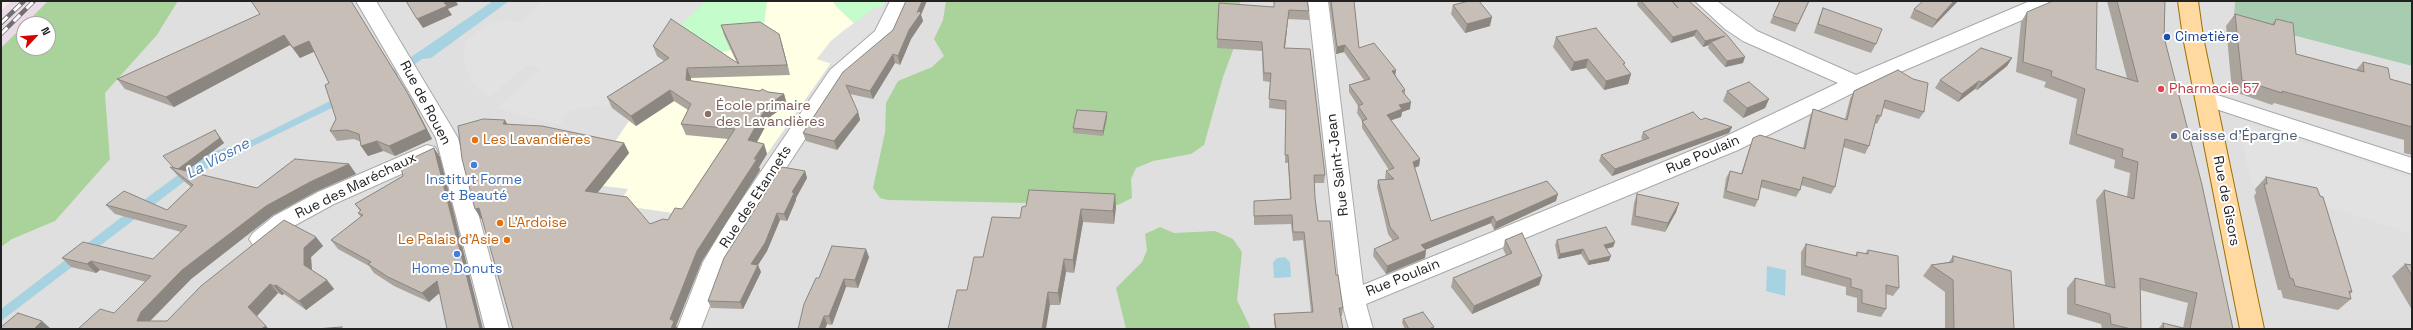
<!DOCTYPE html>
<meta charset="utf-8">
<style>
body{margin:0}
#map{position:relative;width:2413px;height:330px;overflow:hidden;background:#f2efe8;font-family:"Space Grotesk",sans-serif}
canvas{display:block}
.frame{position:absolute;inset:0;border:2px solid #222;pointer-events:none}
.north{position:absolute;left:16px;top:16px;width:40px;height:40px;box-sizing:border-box;background:#fff;border:1px solid #a7a7a7;border-radius:50%;rotate:64deg;font-size:11px;font-weight:700;line-height:16px;text-align:center;color:#222}
.north::after{content:'';display:block;margin:auto;width:14px;height:18px;background:#d30600;clip-path:polygon(50% 0,100% 100%,50% 72%,0 100%)}
</style>
<div id="map">
<canvas width="2413" height="330"></canvas>
<div class="frame"></div>
<div class="north">N</div>
</div>
<script>
const c = document.querySelector('canvas').getContext('2d');
c.lineJoin = 'round';
function fillPath(path, color) { c.fillStyle = color; c.fill(path, 'evenodd'); }
const toPath = rows => new Path2D(rows.map(r => 'M' + r).join(''));
function strokePath(path, color, width, dash) { c.strokeStyle = color; c.lineWidth = width; c.lineCap = dash ? 'butt' : 'round'; c.setLineDash(dash || []); c.stroke(path); }
function write(font, color, halo, rows, align = 'center') {
  c.font = font + ' "Space Grotesk",sans-serif'; c.lineWidth = 4; c.setLineDash([]); c.textBaseline = 'middle'; c.strokeStyle = halo; c.fillStyle = color; for (const [text, x, y, turn = 0] of rows) {
    c.save(); c.translate(x, y); c.rotate((+turn || 0) * Math.PI / 180); c.textAlign = isNaN(turn) ? turn : align; if (halo) c.strokeText(text, 0, 0); c.fillText(text, 0, 0); c.restore();
  }
}
fillPath(toPath([
 [178,1,816,1,882,7,885,1,2239,1,2234,20,2412,66,2412,329,1,329,1,247,110,159,105,93,157,35]
]), '#e0dfdf');
fillPath(toPath([
 [11,1,48,1,1,48,1,11]
]), '#ebdae8');
fillPath(toPath([
 [706,1,833,1,836,6,855,24,831,41,817,59,831,63,767,154,727,221,618,205,628,189,603,186,628,154,610,149,629,121,612,108,674,68]
]), '#feffe4');
fillPath(toPath([
 [48,1,178,1,157,35,105,93,110,159,55,221,12,239,1,247,1,48,24,25,24,48,48,48,48,24,25,24],
 [946,1,1240,1,1238,37,1223,77,1204,145,1191,154,1153,161,1136,168,1131,179,1132,198,1118,205,888,200,880,198,873,188,885,132,886,103,898,81,932,67,944,56,934,39,943,20],
 [1160,227,1174,233,1215,231,1233,239,1242,252,1237,300,1251,329,1126,329,1116,288,1142,262,1147,250,1145,234]
]), '#aad39b');
fillPath(toPath([
 [2235,1,2412,1,2412,66,2234,20]
]), '#a8ccaf');
fillPath(toPath([
 [706,1,767,1,763,33,731,50,713,54,676,29],
 [833,1,885,1,882,7,875,8,855,24,836,6]
]), '#c5fccb');
fillPath(toPath([
 [542,1,705,1,676,29,657,56,669,64,610,104,568,111,560,125,497,108,541,68,527,65,490,97,480,91,471,81,464,61,465,41,486,25,504,20,521,22],
 [882,7,891,9,869,40,838,66,817,59,831,41,843,31,875,8],
 [2249,124,2412,178,2412,234,2307,200,2254,188,2250,178,2239,127]
]), '#e2e2e2');
fillPath(toPath([
 [493,1,509,1,431,58,422,59,396,77,253,146,230,160,216,164,189,178,1,321,1,309,156,191,209,153,254,139,392,70],
 [1285,257,1290,262,1291,277,1274,278,1273,262,1277,258],
 [1767,266,1786,270,1785,296,1766,291]
]), '#a7d2e1');
const minor = toPath([
 [356,1,376,1,458,138,509,329,485,329,436,138,356,1],
 [890,1,910,1,890,40,844,80,744,232,726,264,701,329,677,329,703,262,728,220,830,70,875,31,890,1],
 [1308,1,1328,1,1363,285,1722,138,1838,83,1743,41,1725,29,1695,1,1717,1,1757,31,1856,75,2030,1,2058,1,2055,6,1863,88,1738,150,1366,304,1373,329,1349,329,1341,299,1308,1],
 [2205,91,2412,158,2412,174,2198,103,2195,98,2198,93,2205,91],
 [427,145,435,147,438,153,435,159,334,204,290,228,269,245,261,248,253,245,249,239,253,233,274,216,318,192,427,145]
]);
const major = toPath([
 [2178,1,2198,1,2203,37,2264,329,2240,329,2183,37,2178,1]
]);
strokePath(minor, '#a9a9a9', 2);
strokePath(major, '#9f6f00', 2);
fillPath(minor, '#fff');
fillPath(major, '#ffd9a0');
const rail = toPath([
 [1,23,24,1],
 [1,34,34,1]
]);
strokePath(rail, '#707070', 4.5);
strokePath(rail, '#fff', 3, [9]);
fillPath(toPath([
 [351,1,413,102,432,139,395,156,383,151,368,156,361,146,361,142,354,139,337,141,330,131,336,119,329,83,314,51,300,58,290,45,174,107,125,89,117,79],
 [1329,1,1354,1,1359,48,1395,75,1405,90,1405,94,1410,109,1402,112,1401,117,1391,120,1420,159,1419,166,1414,168,1431,221,1556,201,1494,230,1491,223,1425,250,1426,250,1425,258,1386,274,1373,256,1374,249,1393,241,1388,234,1377,187,1378,180,1386,179,1385,178,1386,171,1389,170,1362,128,1362,121,1357,113,1358,106,1349,92,1349,85,1364,80,1344,52,1336,54],
 [1638,1,1689,1,1743,63,1725,67,1708,48,1709,45,1703,47,1694,36,1671,43,1637,5],
 [1809,1,1795,32,1770,23,1773,16],
 [1958,1,1932,28,1910,18,1914,9],
 [2107,1,2165,1,2164,37,2233,329,2158,329,2163,323,2183,328,2188,303,2140,290,2141,329,2102,329,2101,324,2067,314,2067,288,2075,278,2105,286,2096,200,2104,190,2127,197,2130,173,2114,168,2115,160,2069,144,2077,99,2044,87,2046,82,2016,72,2021,22,2027,12,2096,69,2127,78],
 [1219,3,1309,11,1309,20,1288,19,1285,48,1325,175,1324,183,1314,183,1315,198,1318,221,1336,275,1343,308,1342,316,1341,316,1343,329,1275,329,1274,322,1274,314,1311,312,1303,240,1293,241,1291,224,1254,225,1254,201,1290,199,1288,163,1285,163,1286,110,1269,108,1270,82,1263,81,1262,51,1217,48],
 [1453,5,1490,26,1465,33,1451,14],
 [1823,8,1876,44,1871,53,1814,33,1819,18],
 [2235,14,2272,24,2276,19,2296,54,2356,70,2363,62,2390,79,2412,85,2412,155,2404,153,2404,140,2274,103,2272,105,2232,91,2226,26],
 [921,15,923,21,911,39,900,65,895,63,873,99,850,94,858,112,860,120,837,150,806,141,803,133,893,30],
 [721,25,782,44,790,75,691,78,691,81,784,94,787,105,771,116,757,142,764,144,767,154,759,167,760,170,702,261,676,326,482,219,481,219,507,124,624,143,629,153,597,193,650,224,668,220,682,209,728,139,686,135,681,124,688,110,674,101,636,126,612,108,607,97,664,61,657,56,653,46,737,63,724,35],
 [1556,37,1625,63,1624,66,1631,74,1628,84,1604,90,1586,68,1571,71,1553,47],
 [2012,58,2007,66,1977,90,1975,89,1958,102,1935,88,1940,80],
 [1898,70,1924,112,1919,119,1883,108,1881,116,1877,124,1875,123,1869,146,1865,154,1843,147,1835,187,1831,194,1801,185,1800,190,1796,197,1760,187,1758,200,1755,207,1723,198,1726,178,1730,171,1741,174,1750,146,1753,138,1803,148,1810,117,1813,109,1845,119,1850,99,1854,91],
 [1727,91,1769,99,1765,108,1743,118,1723,101],
 [1107,112,1107,117,1103,136,1073,133,1073,128],
 [1701,120,1732,127,1729,133,1612,176,1599,161,1601,155,1643,140,1641,138,1643,132],
 [215,130,224,143,186,171,257,188,349,164,356,174,317,191,273,215,191,279,150,321,167,321,316,237,323,246,311,257,312,270,327,280,334,289,306,310,284,294,282,295,278,293,257,316,78,329,114,313,146,282,100,270,96,273,71,267,62,258,153,259,181,232,115,214,106,205,167,210,191,187,178,176,170,167,173,168],
 [434,148,440,157,439,293,429,302,394,286,374,273,369,266,338,249,331,240,361,217,358,213,360,211,355,204,403,176],
 [805,171,807,178,796,198,796,200,787,221,780,220,767,251,758,265,761,272,743,309,711,308,708,301],
 [2266,177,2352,292,2350,294,2351,299,2338,310,2283,298,2281,290,2278,290,2254,196,2256,193,2255,189],
 [1115,194,1116,207,1114,224,1083,222,1074,273,1066,272,1060,305,1050,305,967,290,983,257,1020,218,1026,206],
 [1637,194,1679,203,1676,212,1665,232,1631,225,1634,203],
 [1505,240,1542,276,1539,285,1472,314,1451,287,1453,278,1506,255,1503,249],
 [1557,240,1615,242,1613,247,1607,249,1609,261,1588,265,1581,254,1558,259,1555,245],
 [1806,244,1855,256,1857,252,1865,254,1868,250,1899,288,1893,296,1886,294,1886,309,1881,317,1857,312,1857,298,1846,295,1846,287,1801,275,1801,252],
 [1953,256,2014,329,1945,329,1945,292,1923,276,1931,265,1949,262],
 [869,257,858,288,846,287,832,325,827,324,825,329,819,278],
 [2405,264,2412,265,2412,310,2392,276],
 [1403,319,1434,327,1433,329,1405,329,1402,323]
]), '#aba49d');
fillPath(toPath([
 [351,1,413,102,432,139,395,156,389,146],
 [443,1,456,1,458,5,448,9,452,15,423,28,417,19],
 [922,1,927,1,921,15,923,21,911,39,900,65,898,56],
 [1954,1,1958,1,1932,28,1937,20],
 [1289,10,1288,19,1284,56,1284,48],
 [1492,17,1490,26,1465,33,1467,24],
 [1697,30,1694,36,1671,43,1673,37],
 [779,34,782,44,790,75,787,65],
 [284,35,290,45,174,107,166,97],
 [1725,36,1711,42,1709,45,1703,47,1705,41],
 [309,41,316,51,300,58,293,48],
 [1345,45,1344,52,1336,54,1337,47],
 [893,54,895,63,873,99,870,91],
 [1745,57,1743,63,1725,67,1727,61],
 [2012,58,2007,66,1977,90,1982,82],
 [1588,59,1586,68,1571,71,1574,62],
 [687,68,691,78,690,91,686,80],
 [1396,70,1395,78,1392,71],
 [1631,74,1628,84,1604,90,1606,81],
 [1979,81,1975,89,1958,102,1962,94],
 [670,90,674,101,636,126,631,116],
 [784,94,787,105,771,116,752,151,748,140,767,106],
 [1769,99,1765,108,1743,118,1747,108],
 [1411,102,1410,109,1402,112,1401,117,1386,122,1387,115,1399,105],
 [858,112,860,120,837,150,834,141],
 [1107,112,1107,117,1103,136,1103,131],
 [505,120,511,131,503,124],
 [1732,127,1729,133,1612,176,1615,169],
 [215,130,224,143,181,175,176,170],
 [377,141,383,151,368,156,361,146],
 [624,143,629,153,591,201,585,191],
 [764,144,767,154,759,167,760,170,702,261,676,326,678,329,671,329,670,319,697,251],
 [434,148,440,157,483,329,480,329],
 [1420,159,1419,166,1411,169,1413,162],
 [349,164,356,174,317,191,273,215,191,279,150,321,137,321,141,312,182,270,266,206,310,182],
 [805,171,807,178,796,198,796,200,787,221,784,214,792,192],
 [1115,194,1116,207,1114,224,1113,211],
 [1558,194,1556,201,1494,230,1496,222],
 [1679,203,1676,212,1665,232,1668,223],
 [479,208,486,218,481,219,475,209],
 [1081,209,1083,222,1074,273,1073,260],
 [777,213,780,220,767,251,758,265,761,272,743,309,740,302,751,264],
 [1493,216,1491,223,1420,252,1421,245],
 [316,237,323,246,311,257,312,274,304,265,304,248],
 [1615,242,1613,247,1603,249,1604,245],
 [866,249,869,257,858,288,855,280],
 [1583,249,1581,254,1558,259,1560,254],
 [1426,250,1425,258,1386,274,1387,266],
 [1611,256,1609,261,1588,265,1589,261],
 [1064,259,1066,272,1060,305,1058,293],
 [91,261,100,270,96,273,87,264],
 [1542,276,1539,285,1472,314,1474,306],
 [844,279,846,287,832,325,829,316],
 [327,280,334,289,306,310,299,301],
 [437,281,443,290,429,302,422,293],
 [270,284,278,293,257,316,248,307],
 [276,285,284,294,282,295,274,286],
 [1048,292,1050,305,1046,329,1042,329],
 [824,316,827,324,825,329,819,329],
 [42,321,51,329,34,329],
 [266,326,269,329,261,329]
]), '#8b8680');
const building = toPath([
 [251,1,351,1,407,92,426,129,389,146,377,141,361,146,359,134,347,130,330,131,336,119,325,85,329,83,309,41,293,48,284,35,166,97,117,79,260,14,251,1],
 [406,1,443,1,447,6,417,19,406,1],
 [906,1,922,1,917,13,919,11,921,13,909,30,898,56,893,54,870,91,846,85,858,112,834,141,803,133,843,72,893,30,906,1],
 [1274,1,1307,1,1309,11,1289,10,1284,48,1310,49,1325,175,1314,175,1315,198,1318,221,1330,221,1336,275,1338,275,1343,308,1339,308,1343,329,1276,329,1274,314,1313,312,1304,232,1293,232,1292,215,1254,216,1254,201,1291,199,1288,155,1285,155,1286,101,1269,99,1271,73,1264,73,1262,42,1217,39,1219,3,1274,7,1274,1],
 [1331,1,1354,1,1359,48,1374,43,1396,70,1392,71,1405,90,1402,91,1411,102,1399,105,1402,109,1387,115,1420,159,1413,162,1431,221,1547,181,1558,194,1496,222,1493,216,1421,245,1426,250,1387,266,1374,249,1399,238,1390,227,1378,180,1394,179,1386,171,1394,168,1362,121,1367,119,1358,106,1363,104,1349,85,1370,79,1345,45,1337,47,1331,1],
 [1469,1,1479,1,1492,17,1467,24,1453,5,1469,1],
 [1641,1,1672,1,1678,8,1672,1,1689,1,1727,35,1745,57,1727,61,1711,42,1725,36,1705,41,1697,30,1673,37,1641,1],
 [1780,1,1809,1,1798,24,1773,16,1780,1],
 [1923,1,1954,1,1937,20,1914,9,1923,1],
 [2053,1,2097,1,2096,69,2138,82,2117,1,2165,1,2164,37,2202,185,2233,329,2190,329,2197,293,2140,278,2141,329,2131,329,2111,324,2110,314,2075,304,2075,278,2115,288,2104,190,2134,199,2138,162,2122,157,2123,149,2076,134,2085,89,2051,76,2052,71,2023,62,2027,12,2053,1],
 [1823,8,1882,29,1876,44,1818,24,1823,8],
 [2235,14,2274,25,2276,19,2293,23,2296,54,2364,72,2363,62,2388,68,2390,79,2412,85,2412,127,2282,91,2282,93,2242,80,2235,14],
 [671,19,739,64,721,25,760,22,779,34,787,65,687,68,686,80,760,91,762,89,768,92,784,94,767,106,748,140,764,144,754,159,757,159,697,251,670,319,674,321,671,329,513,329,479,208,475,209,462,159,458,126,483,119,505,120,503,124,542,126,624,143,585,191,627,197,650,224,663,219,668,220,675,208,682,209,735,129,681,124,691,104,670,90,631,116,607,97,669,58,653,46,671,19],
 [1596,28,1625,63,1623,64,1631,74,1606,81,1588,59,1574,62,1556,37,1596,28],
 [1981,48,2012,58,1982,82,1979,81,1962,94,1940,80,1981,48],
 [1898,70,1913,79,1928,83,1924,112,1885,100,1881,116,1877,115,1869,146,1845,139,1835,187,1803,177,1800,190,1762,180,1758,200,1726,191,1730,171,1742,174,1753,138,1760,135,1805,149,1813,109,1847,120,1854,91,1898,70],
 [1749,82,1769,99,1747,108,1727,91,1749,82],
 [1077,110,1107,112,1103,131,1073,128,1077,110],
 [1693,112,1701,120,1705,118,1732,127,1615,169,1601,155,1649,138,1643,132,1693,112],
 [215,130,220,138,178,169,174,168,163,156,215,130],
 [434,148,480,329,447,329,437,281,422,293,388,277,368,264,371,262,331,240,363,215,358,213,361,210,355,204,403,176,400,164,434,148],
 [295,159,349,164,310,182,266,206,182,270,141,312,137,321,167,321,201,286,284,220,316,237,304,248,304,265,327,280,299,301,276,285,274,286,270,284,248,307,266,326,261,329,78,329,100,309,114,313,151,276,91,261,87,264,62,258,83,242,153,259,187,226,106,205,124,191,167,210,193,185,170,167,257,188,295,159],
 [782,167,805,171,792,192,794,193,784,214,777,213,765,243,751,264,758,265,740,302,708,301,724,258,782,167],
 [2266,177,2317,188,2320,196,2323,197,2352,292,2349,291,2351,299,2295,286,2293,279,2290,278,2281,246,2264,184,2267,184,2266,177],
 [1029,190,1115,194,1113,211,1081,209,1073,260,1064,259,1058,293,1048,292,1042,329,948,329,957,290,967,290,974,257,983,257,992,217,1020,218,1022,207,1026,206,1029,190],
 [1637,194,1679,203,1668,223,1635,216,1637,194],
 [1606,227,1615,242,1604,245,1611,256,1589,261,1583,249,1560,254,1557,240,1606,227],
 [1522,233,1542,276,1474,306,1453,278,1512,253,1505,240,1522,233],
 [1806,244,1857,256,1857,252,1868,254,1868,250,1898,256,1899,288,1886,285,1886,309,1862,303,1862,290,1851,287,1851,279,1805,266,1806,244],
 [832,246,866,249,855,280,844,279,829,316,824,316,819,329,798,329,804,304,816,278,819,278,832,246],
 [1953,256,2011,271,2014,329,1954,329,1953,280,1931,265,1953,262,1953,256],
 [2405,264,2412,265,2412,276,2405,264],
 [1423,312,1434,327,1428,329,1409,329,1403,319,1423,312],
 [18,313,42,321,34,329,1,329,1,327,18,313],
 [2163,323,2187,329,2164,329,2163,323],
 [342,327,340,329,316,329,342,327]
]);
fillPath(building, '#c7bfb7');
strokePath(building, '#8b8680', 1);
for (const [x, y, r, color] of [
 [2167,37,4,"#1a4fb4"],
 [2161,89,4,"#e0444e"],
 [708,114,4,"#8d6e63"],
 [2174,136,4,"#5c6f8a"],
 [475,140,4,"#e8710a"],
 [474,165,4,"#3f7fe0"],
 [500,223,4,"#e8710a"],
 [507,240,4,"#e8710a"],
 [457,254,4,"#3f7fe0"]
]) { const dot = new Path2D(); dot.arc(x, y, r, 0, 2 * Math.PI); c.fillStyle = color; c.fill(dot); strokePath(dot, '#fff', 1.5); }
write('14px', '#164399', '#fff', [
 ["Cimetière",2175,37]
], 'left');
write('14px', '#be3a42', '#fff', [
 ["Pharmacie 57",2169,89]
], 'left');
write('14px', '#222', '#fff', [
 ["Rue de Rouen",425,103,62],
 ["Rue Poulain",1703,155,-23],
 ["Rue Saint-Jean",1338,165,-97],
 ["Rue des Maréchaux",356,186,-26],
 ["Rue des Etannets",756,197,-57],
 ["Rue de Gisors",2226,201,79],
 ["Rue Poulain",1403,278,-22]
]);
write('14px', '#785e54', '#fff', [
 ["École primaire",716,106],
 ["des Lavandières",716,122]
], 'left');
write('14px', '#4e5e75', '#fff', [
 ["Caisse d'Épargne",2182,136]
], 'left');
write('14px', '#c56008', '#fff', [
 ["Les Lavandières",483,140],
 ["L'Ardoise",508,223],
 ["Le Palais d'Asie",499,240,"right"]
], 'left');
write('14px', '#366cbe', '#fff', [
 ["Institut Forme",474,180],
 ["et Beauté",474,196],
 ["Home Donuts",457,269]
]);
write('italic 15px', '#4577af', '#fff', [
 ["La Viosne",218,159,-28]
]);
</script>
